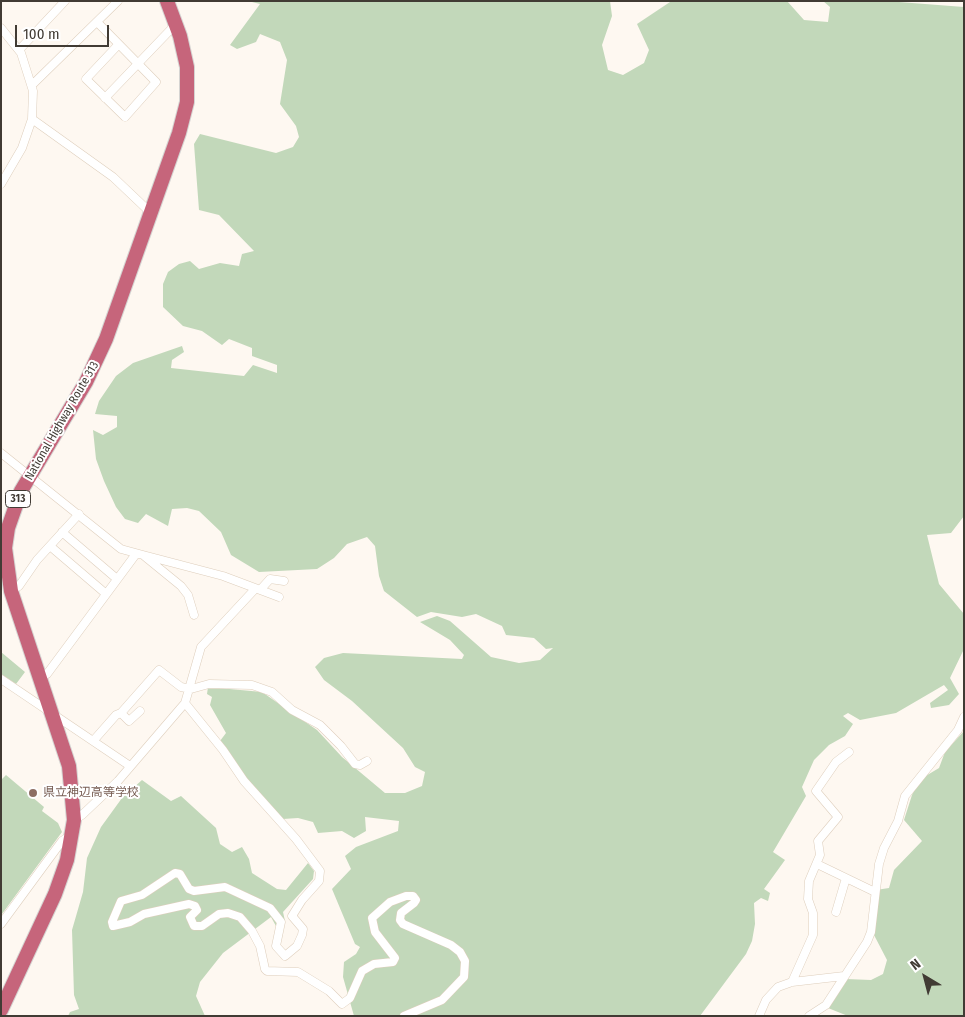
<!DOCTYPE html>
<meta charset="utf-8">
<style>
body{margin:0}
#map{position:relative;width:965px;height:1017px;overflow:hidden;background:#fef8f1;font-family:"Fira Sans Condensed",sans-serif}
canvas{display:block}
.frame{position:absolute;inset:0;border:2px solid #413b34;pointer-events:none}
.north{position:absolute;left:900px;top:952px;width:50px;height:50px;-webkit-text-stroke:4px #fff;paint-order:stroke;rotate:323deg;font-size:14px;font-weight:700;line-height:20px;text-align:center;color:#413b34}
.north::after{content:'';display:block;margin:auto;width:18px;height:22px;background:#413b34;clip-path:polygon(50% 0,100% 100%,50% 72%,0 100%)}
.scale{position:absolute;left:15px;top:25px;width:94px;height:22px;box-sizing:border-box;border:2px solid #413b34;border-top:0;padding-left:6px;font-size:15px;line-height:18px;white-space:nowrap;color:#413b34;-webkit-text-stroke:4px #fff;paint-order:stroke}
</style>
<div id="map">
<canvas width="965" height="1017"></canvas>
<div class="frame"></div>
<div class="north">N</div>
<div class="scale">100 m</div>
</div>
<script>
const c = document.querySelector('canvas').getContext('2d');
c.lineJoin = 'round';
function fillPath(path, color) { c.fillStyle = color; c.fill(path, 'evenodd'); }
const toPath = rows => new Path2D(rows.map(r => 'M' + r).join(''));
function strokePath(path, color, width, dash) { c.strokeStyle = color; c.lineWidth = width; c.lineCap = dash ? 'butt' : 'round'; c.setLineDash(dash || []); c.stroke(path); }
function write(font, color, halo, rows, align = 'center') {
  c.font = font + ' "Fira Sans Condensed","Noto Sans JP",sans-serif'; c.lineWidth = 4; c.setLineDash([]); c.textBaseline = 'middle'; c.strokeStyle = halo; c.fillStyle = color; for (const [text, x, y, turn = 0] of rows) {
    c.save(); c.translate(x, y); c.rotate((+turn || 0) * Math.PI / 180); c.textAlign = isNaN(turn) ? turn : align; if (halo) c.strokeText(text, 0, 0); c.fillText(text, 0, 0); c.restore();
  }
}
fillPath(toPath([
 [248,1,610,1,612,16,602,45,608,70,623,75,644,63,649,50,637,24,670,2,787,1,804,20,828,22,830,7,823,1,886,1,964,7,964,516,951,533,927,535,939,584,964,614,964,649,950,678,959,694,949,705,931,708,930,703,948,690,944,685,896,713,860,720,848,713,843,716,853,724,845,736,829,745,814,760,802,787,806,796,773,852,785,860,764,889,770,893,768,901,761,898,754,903,755,924,752,941,746,954,700,1016,354,1016,343,977,344,962,356,954,360,947,355,944,332,889,351,869,345,856,356,847,398,831,399,821,365,817,366,831,354,838,342,831,318,833,313,822,298,818,283,819,250,784,220,741,226,733,210,705,212,697,207,694,208,687,262,692,317,730,342,757,385,793,405,793,422,786,425,772,415,767,403,748,352,701,324,680,315,667,324,658,343,653,462,659,464,655,450,640,420,622,437,616,450,621,491,657,519,663,540,660,553,648,546,649,534,638,506,635,502,626,476,614,462,617,431,612,417,617,384,591,379,576,375,546,367,537,347,544,334,558,317,569,259,572,231,555,221,532,199,511,187,508,172,509,168,526,146,514,138,523,125,519,116,507,104,481,96,459,93,430,103,435,117,427,117,416,95,414,99,401,116,376,133,363,182,346,184,352,172,360,171,368,244,376,253,365,277,373,277,365,252,356,252,348,229,339,222,345,202,331,183,326,163,307,163,284,168,272,179,264,190,261,199,269,220,263,239,266,242,254,254,251,219,215,199,210,194,144,200,134,276,153,293,147,299,137,296,126,280,104,287,60,280,42,260,34,256,42,237,49,230,45,260,4],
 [1,652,25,672,16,684,1,674],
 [964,731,964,1016,848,1016,828,1008,846,979,871,980,883,974,887,960,874,935,876,890,889,888,894,870,922,841,904,820,912,795,919,780,939,768,945,752],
 [6,775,44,807,42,811,58,823,62,832,2,914,1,780],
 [142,780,171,801,181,796,216,828,220,844,232,852,242,847,249,859,252,873,277,889,286,890,308,863,314,871,313,879,283,912,285,921,282,937,271,917,223,953,200,982,196,996,205,1016,68,1016,70,1012,79,1009,74,995,72,930,83,892,87,858,101,827,122,798]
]), '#c2d8ba');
const street = toPath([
 [98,23,156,82,125,117,86,79,118,45],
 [1,28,21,53,33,91,32,119,22,148,1,184],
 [19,50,65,1],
 [32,85,118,1],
 [105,98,175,25],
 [32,119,113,177,152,214],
 [1,453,121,549,143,555,181,586,188,595,194,615],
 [62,532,117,579],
 [50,546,105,593],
 [143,555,223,576,279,597],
 [261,589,270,579,284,581],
 [11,591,19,586,37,560,79,514],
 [39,677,47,674,136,554],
 [1,679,130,766],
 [185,703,223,750,244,781,296,839,320,871,319,881,302,900,292,916,303,929,302,935,297,946,285,956,276,946,281,922,270,908,225,887,194,891,189,889,180,874,175,873,142,895,121,901,112,922,113,926,130,922,144,914,189,904,195,906,197,910,190,917,194,926,202,926,219,914,228,913,240,917,252,931,260,946,265,969,267,971,298,972,329,991,342,1004,350,998,362,971,374,964,393,962,395,958,375,932,372,918,390,902,406,896,413,896,416,900,414,903,401,913,400,920,403,924,451,945,460,952,465,961,464,977,442,1000,404,1016],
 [121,713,159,670,181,687,191,689,209,684,252,685,272,692,292,710,320,725,341,746,355,764,360,765,367,761],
 [94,740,116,715,121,713,129,721,140,711],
 [74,820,82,815,118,781,185,703,201,647,255,589],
 [817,864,875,892],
 [836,912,846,878],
 [1,924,62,841,70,836],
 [792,982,813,935,813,913,808,899,809,881,820,855,818,841,838,817,816,791,836,762,849,752],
 [759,1016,766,1000,778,987,792,982,844,976],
 [809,1016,826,1005,867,942,871,932,879,864,884,848,898,821,905,796,958,730,964,717]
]);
const highway = toPath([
 [1,1010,55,894,67,860,74,820,69,766,11,591,5,548,8,528,21,491,86,382,106,339,179,133,187,102,187,67,180,36,167,1]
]);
strokePath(street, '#decebc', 9);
strokePath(highway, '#d5d4d2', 16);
strokePath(street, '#fff', 8);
strokePath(highway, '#c6657b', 14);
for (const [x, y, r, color] of [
 [33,793,5,"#8d6e63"]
]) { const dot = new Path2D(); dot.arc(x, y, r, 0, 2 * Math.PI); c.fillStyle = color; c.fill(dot); strokePath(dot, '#fff', 2); }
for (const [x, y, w] of [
 [18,499,25]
]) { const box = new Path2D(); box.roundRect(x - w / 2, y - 8.5, w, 17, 4); c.fillStyle = '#fff'; c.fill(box); strokePath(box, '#413b34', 1); }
write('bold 11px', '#413b34', null, [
 ["313",18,499]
]);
write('12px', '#413b34', '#fff', [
 ["National Highway Route 313",62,421,-60]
]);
write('12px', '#785e54', '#fff', [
 ["県立神辺高等学校",43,793]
], 'left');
</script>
